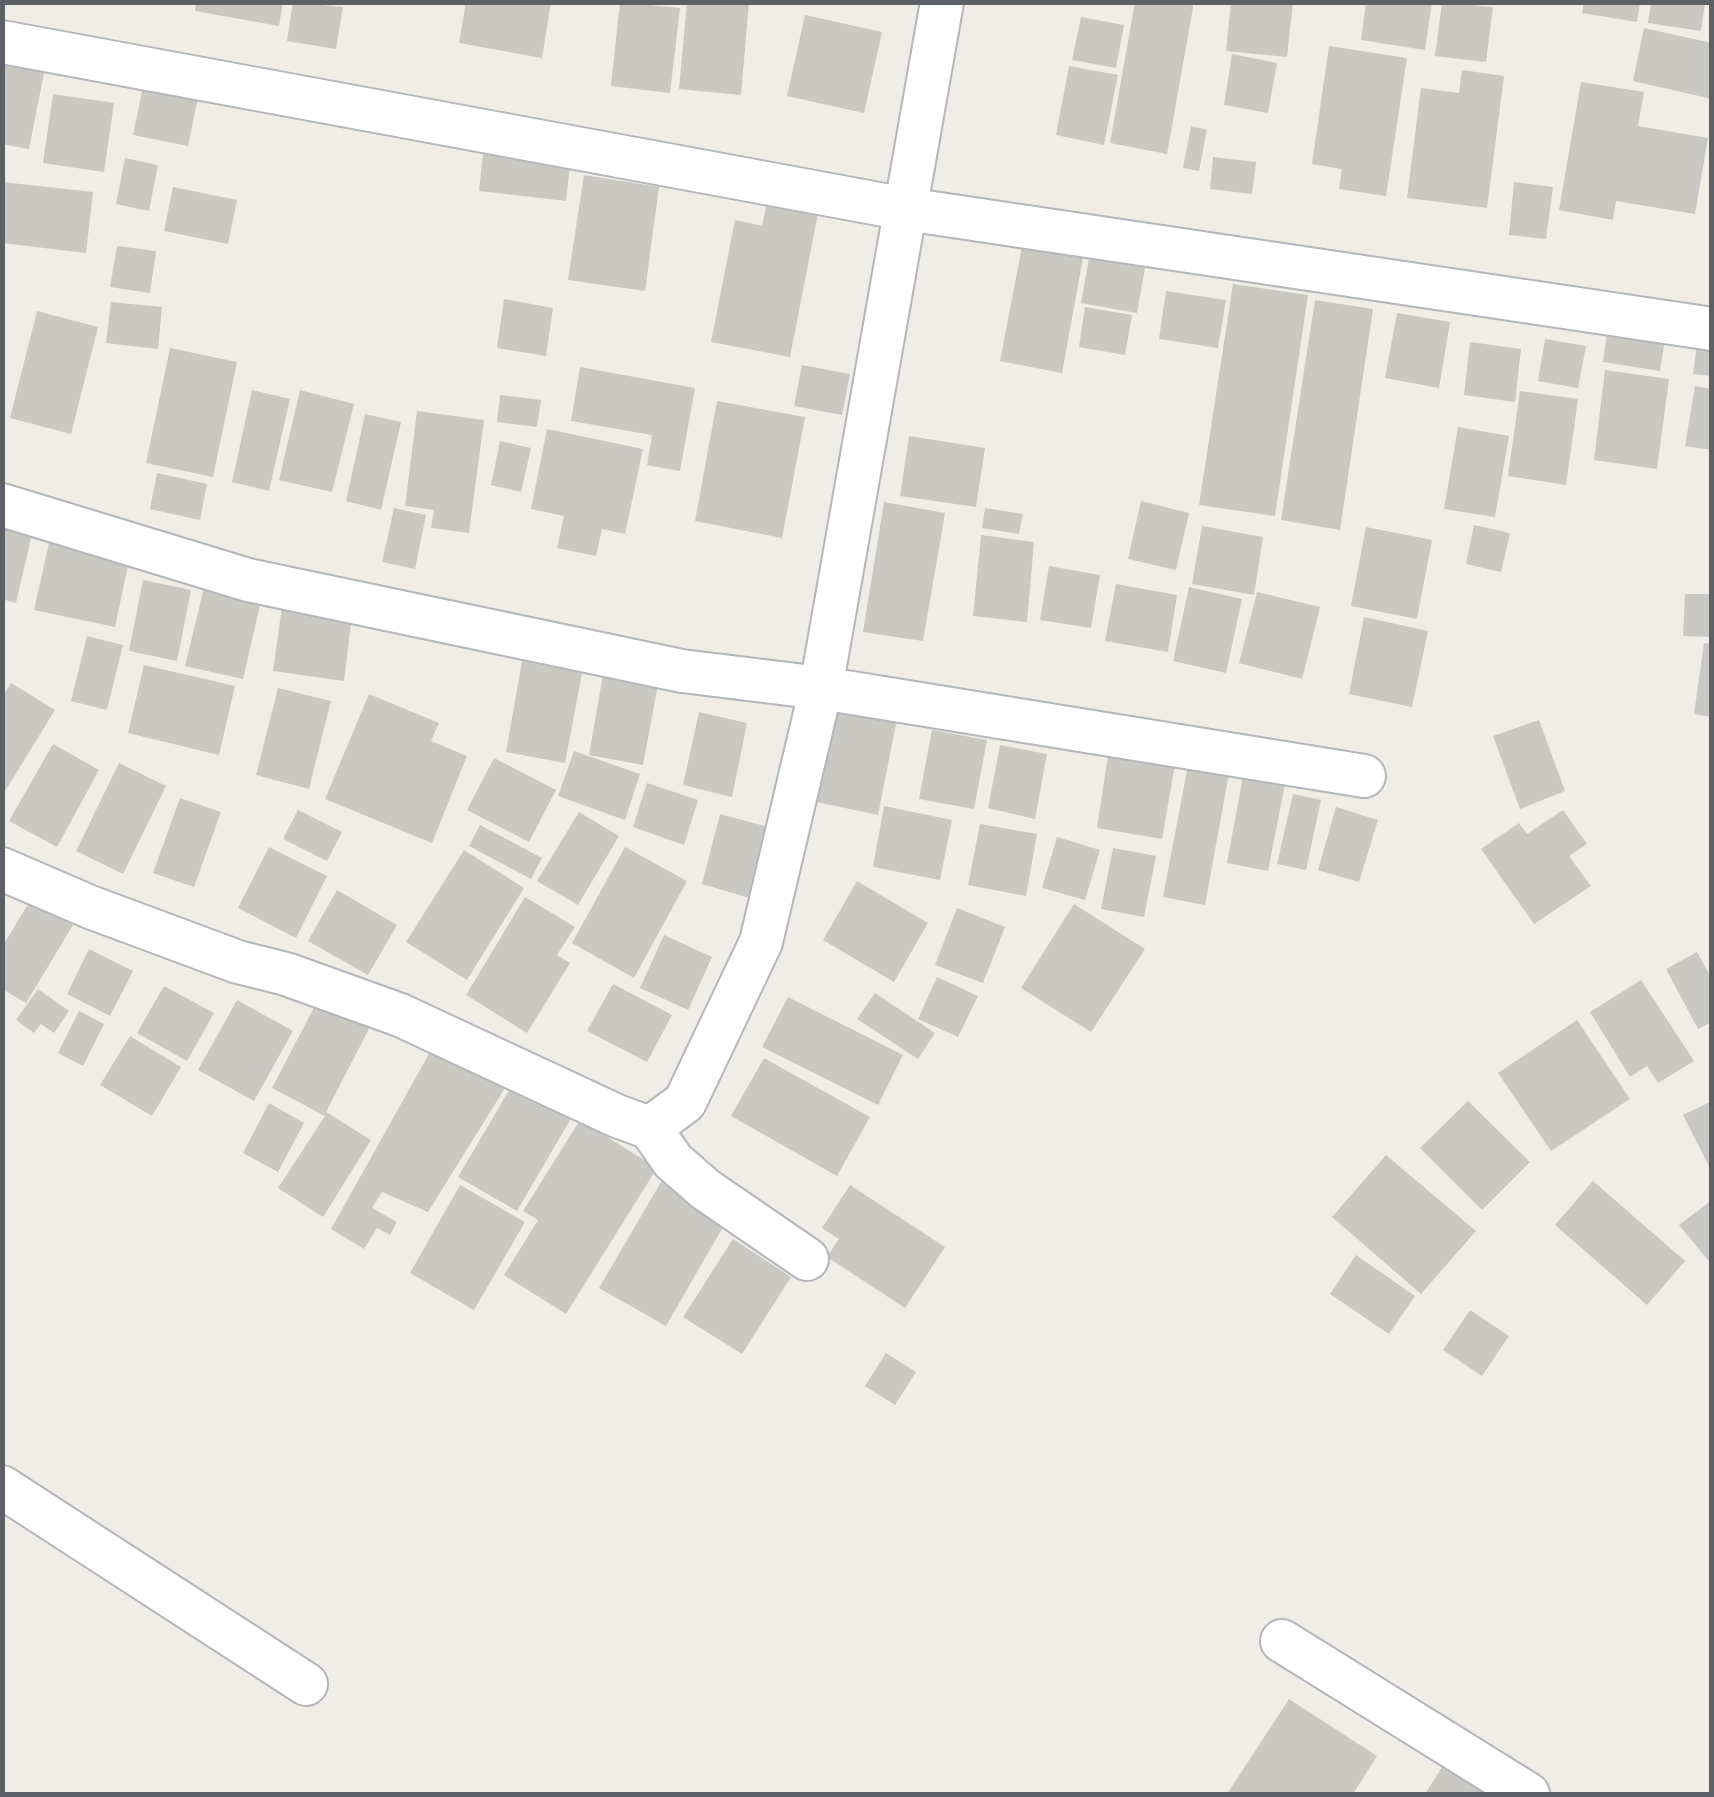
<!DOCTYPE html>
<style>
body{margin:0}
#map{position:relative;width:1714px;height:1797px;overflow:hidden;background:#efede6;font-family:Poppins,sans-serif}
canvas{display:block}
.frame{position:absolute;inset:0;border:5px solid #5d6166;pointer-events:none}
</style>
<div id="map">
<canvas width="1714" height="1797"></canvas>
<div class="frame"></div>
</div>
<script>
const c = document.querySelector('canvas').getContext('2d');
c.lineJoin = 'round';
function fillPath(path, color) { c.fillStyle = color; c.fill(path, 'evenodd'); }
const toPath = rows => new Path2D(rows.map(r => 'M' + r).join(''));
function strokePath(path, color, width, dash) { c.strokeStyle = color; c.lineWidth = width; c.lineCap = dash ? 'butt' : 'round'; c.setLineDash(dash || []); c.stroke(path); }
fillPath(toPath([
 [196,2,283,2,279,26,195,11],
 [293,2,343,7,336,49,287,41],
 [466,2,551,2,542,58,459,43],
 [620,2,680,8,670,93,611,86],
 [687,2,749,2,741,95,679,89],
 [1135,2,1194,2,1167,154,1110,143],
 [1231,2,1293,2,1287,57,1226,51],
 [1366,2,1432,2,1425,50,1361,40],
 [1442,2,1493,7,1486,62,1435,56],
 [1584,2,1640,2,1637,22,1582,13],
 [1651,2,1705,2,1701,31,1648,23],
 [805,15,882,32,864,113,787,96],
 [1081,17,1124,25,1116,68,1072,60],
 [1644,28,1712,43,1712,99,1633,81],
 [1329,46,1407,58,1386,196,1339,189,1342,169,1312,164],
 [2,49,47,58,29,149,2,144],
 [1232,54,1277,63,1268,113,1224,105],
 [1069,66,1118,75,1104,145,1056,135],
 [1462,70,1504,76,1487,208,1407,198,1421,88,1459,93],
 [144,82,199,93,188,146,133,135],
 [1581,82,1644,92,1638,126,1708,138,1695,214,1616,201,1613,220,1559,210],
 [53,94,114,103,104,172,43,163],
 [1191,126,1207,130,1199,171,1183,168],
 [485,137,572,149,566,201,479,191],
 [1213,157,1256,162,1252,194,1210,189],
 [125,158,158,165,149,211,116,204],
 [584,175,659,187,645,291,568,280],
 [2,182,93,192,86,253,2,243],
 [1514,182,1553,187,1546,239,1509,235],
 [173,187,237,200,228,244,164,231],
 [768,198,819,208,790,357,711,342,735,220,762,226],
 [117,246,156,251,150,293,110,287],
 [1022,247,1083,258,1062,373,1000,361],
 [1089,258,1145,268,1137,313,1081,303],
 [1233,284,1308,295,1275,516,1199,505],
 [1166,291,1226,300,1218,348,1159,339],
 [504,299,553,308,546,356,497,348],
 [1315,300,1373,309,1340,530,1281,520],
 [111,302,162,307,158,349,106,343],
 [1085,307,1132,315,1125,355,1079,347],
 [37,311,98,327,71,434,10,418],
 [1397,313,1450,322,1439,388,1385,378],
 [1608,325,1666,333,1660,371,1603,362],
 [1698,337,1712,339,1712,376,1693,374],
 [1545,339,1586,346,1578,388,1538,381],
 [1470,342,1521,349,1515,402,1464,395],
 [170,348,237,362,213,477,146,463],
 [802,365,850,374,842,415,794,406],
 [580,367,695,388,680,471,647,465,652,435,571,421],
 [1605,370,1669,379,1657,469,1594,460],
 [1695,386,1712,389,1712,450,1685,446],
 [252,390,290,399,269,491,232,482],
 [300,390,354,404,332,492,279,480],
 [1520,391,1578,399,1566,485,1508,476],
 [500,395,541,400,537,427,497,422],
 [717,401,805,417,782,538,695,521],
 [417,411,484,420,469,533,431,528,434,510,405,506],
 [365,414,401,422,381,510,346,501],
 [1458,427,1509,436,1495,517,1444,509],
 [547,429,643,449,625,534,602,529,596,556,557,548,564,516,531,509],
 [909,436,985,448,976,507,900,496],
 [500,441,531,448,521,492,491,485],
 [157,473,207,484,200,520,150,509],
 [1141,501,1189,513,1176,570,1128,559],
 [884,502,945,513,923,641,863,632],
 [394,508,426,515,415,569,382,562],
 [985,508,1023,514,1019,534,982,528],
 [2,514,35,521,16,603,2,599],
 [1474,525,1510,533,1501,572,1466,564],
 [1202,526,1263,537,1254,595,1192,584],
 [1366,527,1432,540,1417,619,1351,606],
 [981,535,1034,542,1027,622,973,616],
 [49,543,129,561,115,627,34,610],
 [1049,566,1100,575,1091,628,1040,620],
 [143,580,191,590,177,661,129,651],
 [1116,584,1177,595,1168,652,1105,641],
 [1189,587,1242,599,1226,673,1173,661],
 [204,588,261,601,243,679,185,666],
 [1257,592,1320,607,1302,679,1239,663],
 [1685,594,1712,594,1712,637,1683,636],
 [283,599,353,607,344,681,273,671],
 [1364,617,1428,631,1412,707,1349,694],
 [87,636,123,645,107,710,71,701],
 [1704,643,1712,644,1712,717,1694,714],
 [522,661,582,673,565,763,506,752],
 [144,665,235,686,219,755,128,733],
 [604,669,659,679,643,765,589,755],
 [11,683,55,710,2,796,2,698],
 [278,688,331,701,309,789,256,775],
 [369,694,439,723,431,741,467,756,432,843,325,799],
 [831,705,897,719,878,815,812,801],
 [699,712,747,723,732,797,683,785],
 [1539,720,1565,791,1520,809,1493,736],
 [932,730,987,740,974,809,919,799],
 [1110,742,1177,753,1162,839,1097,828],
 [53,744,99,770,57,847,9,821],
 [1000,745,1047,754,1035,819,988,808],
 [574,751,640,774,625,820,558,796],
 [494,758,556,790,529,842,467,810],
 [1189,760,1230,768,1205,905,1163,897],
 [119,763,166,786,123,874,76,851],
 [1243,776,1285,784,1268,871,1227,863],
 [647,783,698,800,684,845,633,827],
 [1293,794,1321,800,1306,870,1277,864],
 [180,798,221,812,194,887,153,873],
 [884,806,952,820,940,880,873,867],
 [1336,807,1378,820,1359,882,1318,870],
 [298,810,342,832,327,861,283,839],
 [1563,810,1587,844,1569,856,1591,886,1534,924,1481,849,1519,823,1527,834],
 [579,812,619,836,578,905,537,881],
 [720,814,772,828,753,899,702,884],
 [980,824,1037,834,1026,896,968,885],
 [480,825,542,858,531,879,469,846],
 [1057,837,1100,850,1085,900,1042,888],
 [269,847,327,876,296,938,238,908],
 [625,847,687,881,634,978,572,943],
 [1113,848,1156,856,1144,917,1101,909],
 [464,850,524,888,467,980,406,942],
 [857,881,928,923,894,982,823,940],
 [337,890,397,925,368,975,308,941],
 [525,897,575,927,557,955,570,963,527,1033,466,995],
 [31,899,73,925,26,1003,2,989,2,947],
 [1074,904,1145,949,1091,1032,1021,988],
 [957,908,1005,927,983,983,935,965],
 [664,935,712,957,688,1010,640,988],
 [89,949,133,971,110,1016,67,994],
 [1697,952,1712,979,1712,1022,1698,1029,1666,969],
 [937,977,978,996,958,1037,918,1019],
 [1641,980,1694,1061,1658,1083,1647,1066,1630,1077,1590,1012],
 [613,984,672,1015,647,1062,587,1031],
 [164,986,214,1013,187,1061,137,1033],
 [38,989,69,1011,54,1033,41,1024,34,1033,16,1020],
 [875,993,935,1033,918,1059,857,1019],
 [320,996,372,1023,326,1112,371,1140,323,1217,278,1188,325,1116,272,1088],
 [788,997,903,1055,878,1105,762,1047],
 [237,1000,293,1031,254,1101,198,1070],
 [79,1011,104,1024,83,1066,58,1053],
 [1577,1020,1630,1099,1551,1151,1498,1073],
 [130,1036,181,1067,152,1116,100,1085],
 [439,1036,510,1080,428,1212,382,1192,372,1208,397,1222,390,1235,377,1228,364,1249,331,1229],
 [764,1058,870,1117,837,1176,731,1116],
 [515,1080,573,1115,517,1211,458,1177],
 [1468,1101,1530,1162,1482,1210,1420,1148],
 [1712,1101,1712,1172,1683,1115],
 [269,1103,304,1123,278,1172,243,1153],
 [580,1120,657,1168,566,1314,504,1275,538,1220,523,1211],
 [1386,1155,1476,1231,1421,1294,1332,1217],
 [1593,1181,1685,1261,1647,1305,1555,1225],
 [661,1182,727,1220,666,1326,599,1288],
 [460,1185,525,1222,474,1310,410,1273],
 [850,1185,945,1247,905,1308,827,1257,839,1239,822,1228],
 [1712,1200,1712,1265,1679,1225],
 [733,1239,791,1277,742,1354,683,1317],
 [1356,1255,1415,1296,1389,1334,1330,1294],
 [1470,1310,1509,1336,1482,1376,1443,1350],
 [886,1353,916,1372,895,1405,865,1386],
 [1289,1699,1377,1756,1353,1794,1227,1794],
 [1448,1758,1506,1794,1425,1794]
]), '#cac8c3');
const minor = toPath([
 [2,42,906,209,1712,329],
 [2,505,248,580,682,671,821,688,1364,776],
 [2,869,90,907,238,962,286,974,400,1015,617,1116,650,1128,685,1102,761,942,821,688,942,2],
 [650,1128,673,1161,705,1189,807,1259],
 [2,1487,306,1684],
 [1282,1641,1528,1794]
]);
strokePath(minor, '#b3b6ba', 46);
strokePath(minor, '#fff', 42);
</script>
